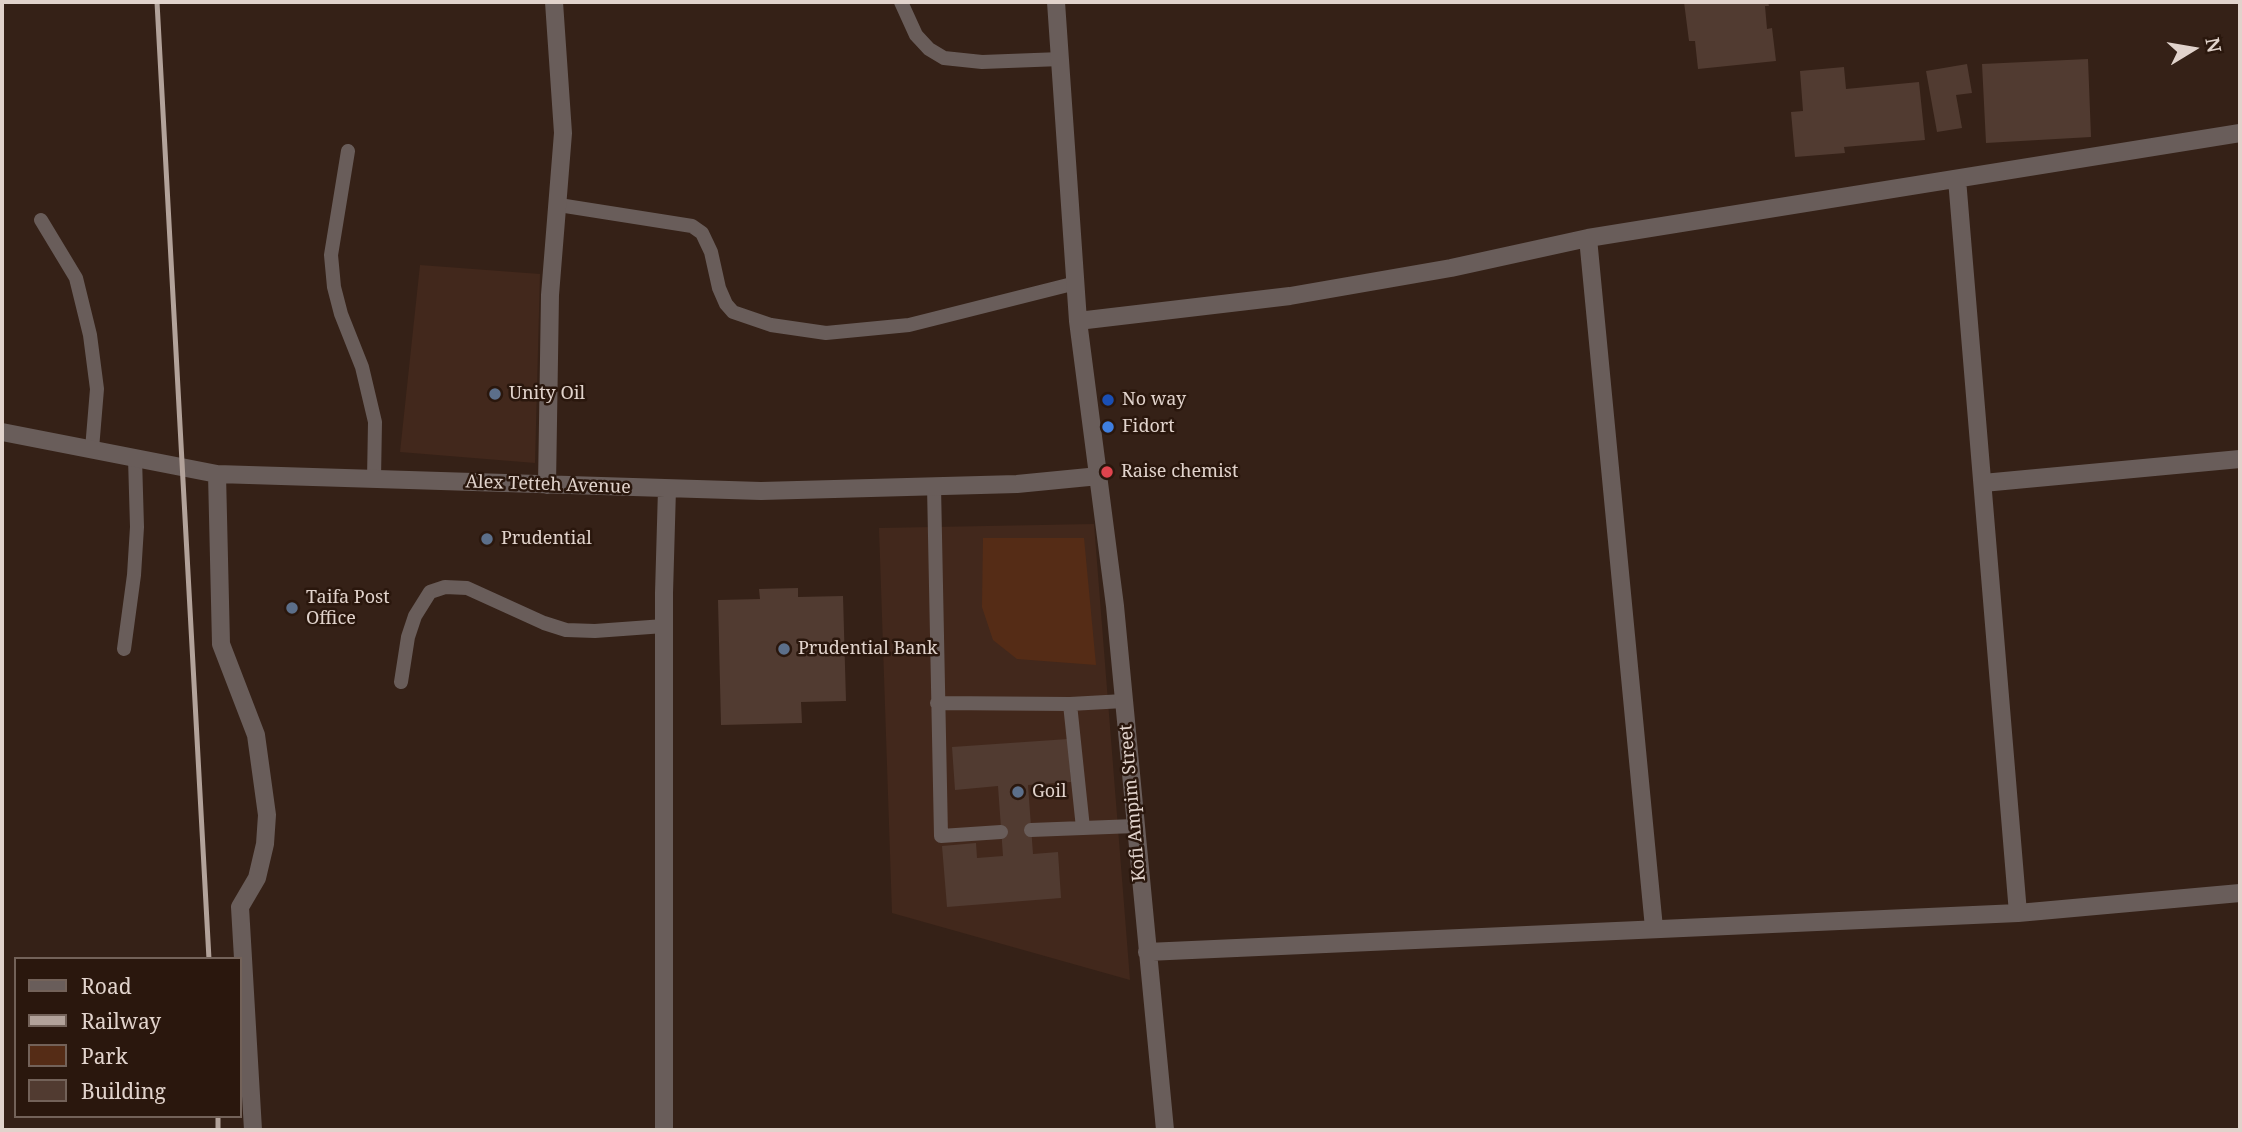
<!DOCTYPE html>
<style>
body{margin:0}
#map{position:relative;width:2242px;height:1132px;overflow:hidden;background:#352117;font-family:"Noto Serif",serif}
canvas{display:block}
.frame{position:absolute;inset:0;border:4px solid #e1d3cc;pointer-events:none}
.legend{position:absolute;left:14px;top:957px;width:228px;height:161px;box-sizing:border-box;background:#2a170d;border:2px solid #736259;margin:0;padding:9px 12px;list-style:none;font-size:21px;color:#e1d3cc}
.legend li{display:flex;align-items:center;gap:14px;height:35px}
.legend b{width:35px;border:2px solid #736259}
.north{position:absolute;left:2158px;top:14px;width:70px;height:70px;-webkit-text-stroke:5px #2a170d;paint-order:stroke;rotate:79deg;font-size:19px;font-weight:700;line-height:28px;text-align:center;color:#e1d3cc}
.north::after{content:'';display:block;margin:auto;width:24px;height:32px;background:#e1d3cc;clip-path:polygon(50% 0,100% 100%,50% 72%,0 100%)}
</style>
<div id="map">
<canvas width="2242" height="1132"></canvas>
<div class="frame"></div>
<ul class="legend">
<li><b style="height:9px;background:#695d5a"></b>Road</li>
<li><b style="height:9px;background:#b2a29a"></b>Railway</li>
<li><b style="height:19px;background:#552c16"></b>Park</li>
<li><b style="height:19px;background:#513b31"></b>Building</li>
</ul>
<div class="north">N</div>
</div>
<script>
const c = document.querySelector('canvas').getContext('2d');
c.lineJoin = 'round';
function fillPath(path, color) { c.fillStyle = color; c.fill(path, 'evenodd'); }
const toPath = rows => new Path2D(rows.map(r => 'M' + r).join(''));
function strokePath(path, color, width, dash) { c.strokeStyle = color; c.lineWidth = width; c.lineCap = dash ? 'butt' : 'round'; c.setLineDash(dash || []); c.stroke(path); }
function write(font, color, halo, rows, align = 'center') {
  c.font = font + ' "Noto Serif",serif'; c.lineWidth = 5; c.setLineDash([]); c.textBaseline = 'middle'; c.strokeStyle = halo; c.fillStyle = color; for (const [text, x, y, turn = 0] of rows) {
    c.save(); c.translate(x, y); c.rotate((+turn || 0) * Math.PI / 180); c.textAlign = isNaN(turn) ? turn : align; if (halo) c.strokeText(text, 0, 0); c.fillText(text, 0, 0); c.restore();
  }
}
fillPath(toPath([
 [420,265,540,274,535,463,400,452],
 [1094,524,1130,980,892,913,879,528]
]), '#42281c');
fillPath(toPath([
 [983,538,1084,538,1096,665,1017,659,993,640,982,607]
]), '#552c16');
fillPath(toPath([
 [1684,2,1768,2,1769,6,1765,6,1767,29,1772,28,1776,61,1698,69,1695,41,1689,41],
 [2088,59,2091,137,1986,143,1982,64],
 [1967,64,1972,93,1956,95,1962,128,1937,132,1926,71],
 [1844,67,1846,89,1919,82,1925,140,1844,147,1845,153,1795,157,1791,112,1803,111,1800,71],
 [798,588,798,597,843,596,846,701,801,702,802,723,721,725,718,600,760,599,759,589],
 [1068,739,1071,782,1028,785,1033,854,1058,852,1061,898,947,907,942,846,976,843,977,858,1003,856,998,786,955,790,952,747]
]), '#513b31');
strokePath(toPath([
 [901,2,916,35,929,49,944,58,982,62,1061,59],
 [348,151,331,255,334,287,341,314,362,367,375,422,374,479],
 [559,205,692,226,702,233,711,252,719,288,726,304,733,312,771,325,826,333,909,325,1076,283],
 [41,220,76,278,90,335,97,389,92,449],
 [934,486,941,836,1001,832],
 [124,649,134,575,137,527,135,458],
 [401,682,408,637,415,616,430,592,445,587,467,588,544,623,566,630,595,631,664,626],
 [937,703,1070,704,1124,701],
 [1070,704,1083,828],
 [1031,830,1135,826]
]), '#695d5a', 14);
strokePath(toPath([
 [1056,2,1078,321,1115,606,1165,1130],
 [1957,179,2018,913],
 [1588,238,1654,928],
 [1078,321,1290,296,1451,268,1588,238,2240,133],
 [2,432,217,474,761,491,1017,484,1099,476],
 [217,474,221,644,256,735,267,815,265,844,257,878,240,907,253,1130],
 [1983,483,2240,459],
 [547,485,550,295,563,133,554,2],
 [1147,952,2018,913,2240,893],
 [664,1130,664,593,667,489]
]), '#695d5a', 18);
strokePath(toPath([
 [157,2,209,959],
 [218,1116,218,1130]
]), '#b2a29a', 5);
for (const [x, y, r, color] of [
 [495,394,7,"#5c6f8a"],
 [1108,400,7,"#1a4fb4"],
 [1108,427,7,"#3f7fe0"],
 [1107,472,7,"#e0444e"],
 [487,539,7,"#5c6f8a"],
 [292,608,7,"#5c6f8a"],
 [784,649,7,"#5c6f8a"],
 [1018,792,7,"#5c6f8a"]
]) { const dot = new Path2D(); dot.arc(x, y, r, 0, 2 * Math.PI); c.fillStyle = color; c.fill(dot); strokePath(dot, '#2a170d', 2.5); }
write('18px', '#e1d3cc', '#2a170d', [
 ["Unity Oil",509,394],
 ["No way",1122,400],
 ["Fidort",1122,427],
 ["Raise chemist",1121,472],
 ["Prudential",501,539],
 ["Taifa Post",306,598],
 ["Office",306,619],
 ["Prudential Bank",798,649],
 ["Goil",1032,792]
], 'left');
write('18px', '#e1d3cc', '#2a170d', [
 ["Alex Tetteh Avenue",548,485,2],
 ["Kofi Ampim Street",1133,803,-95]
]);
</script>
